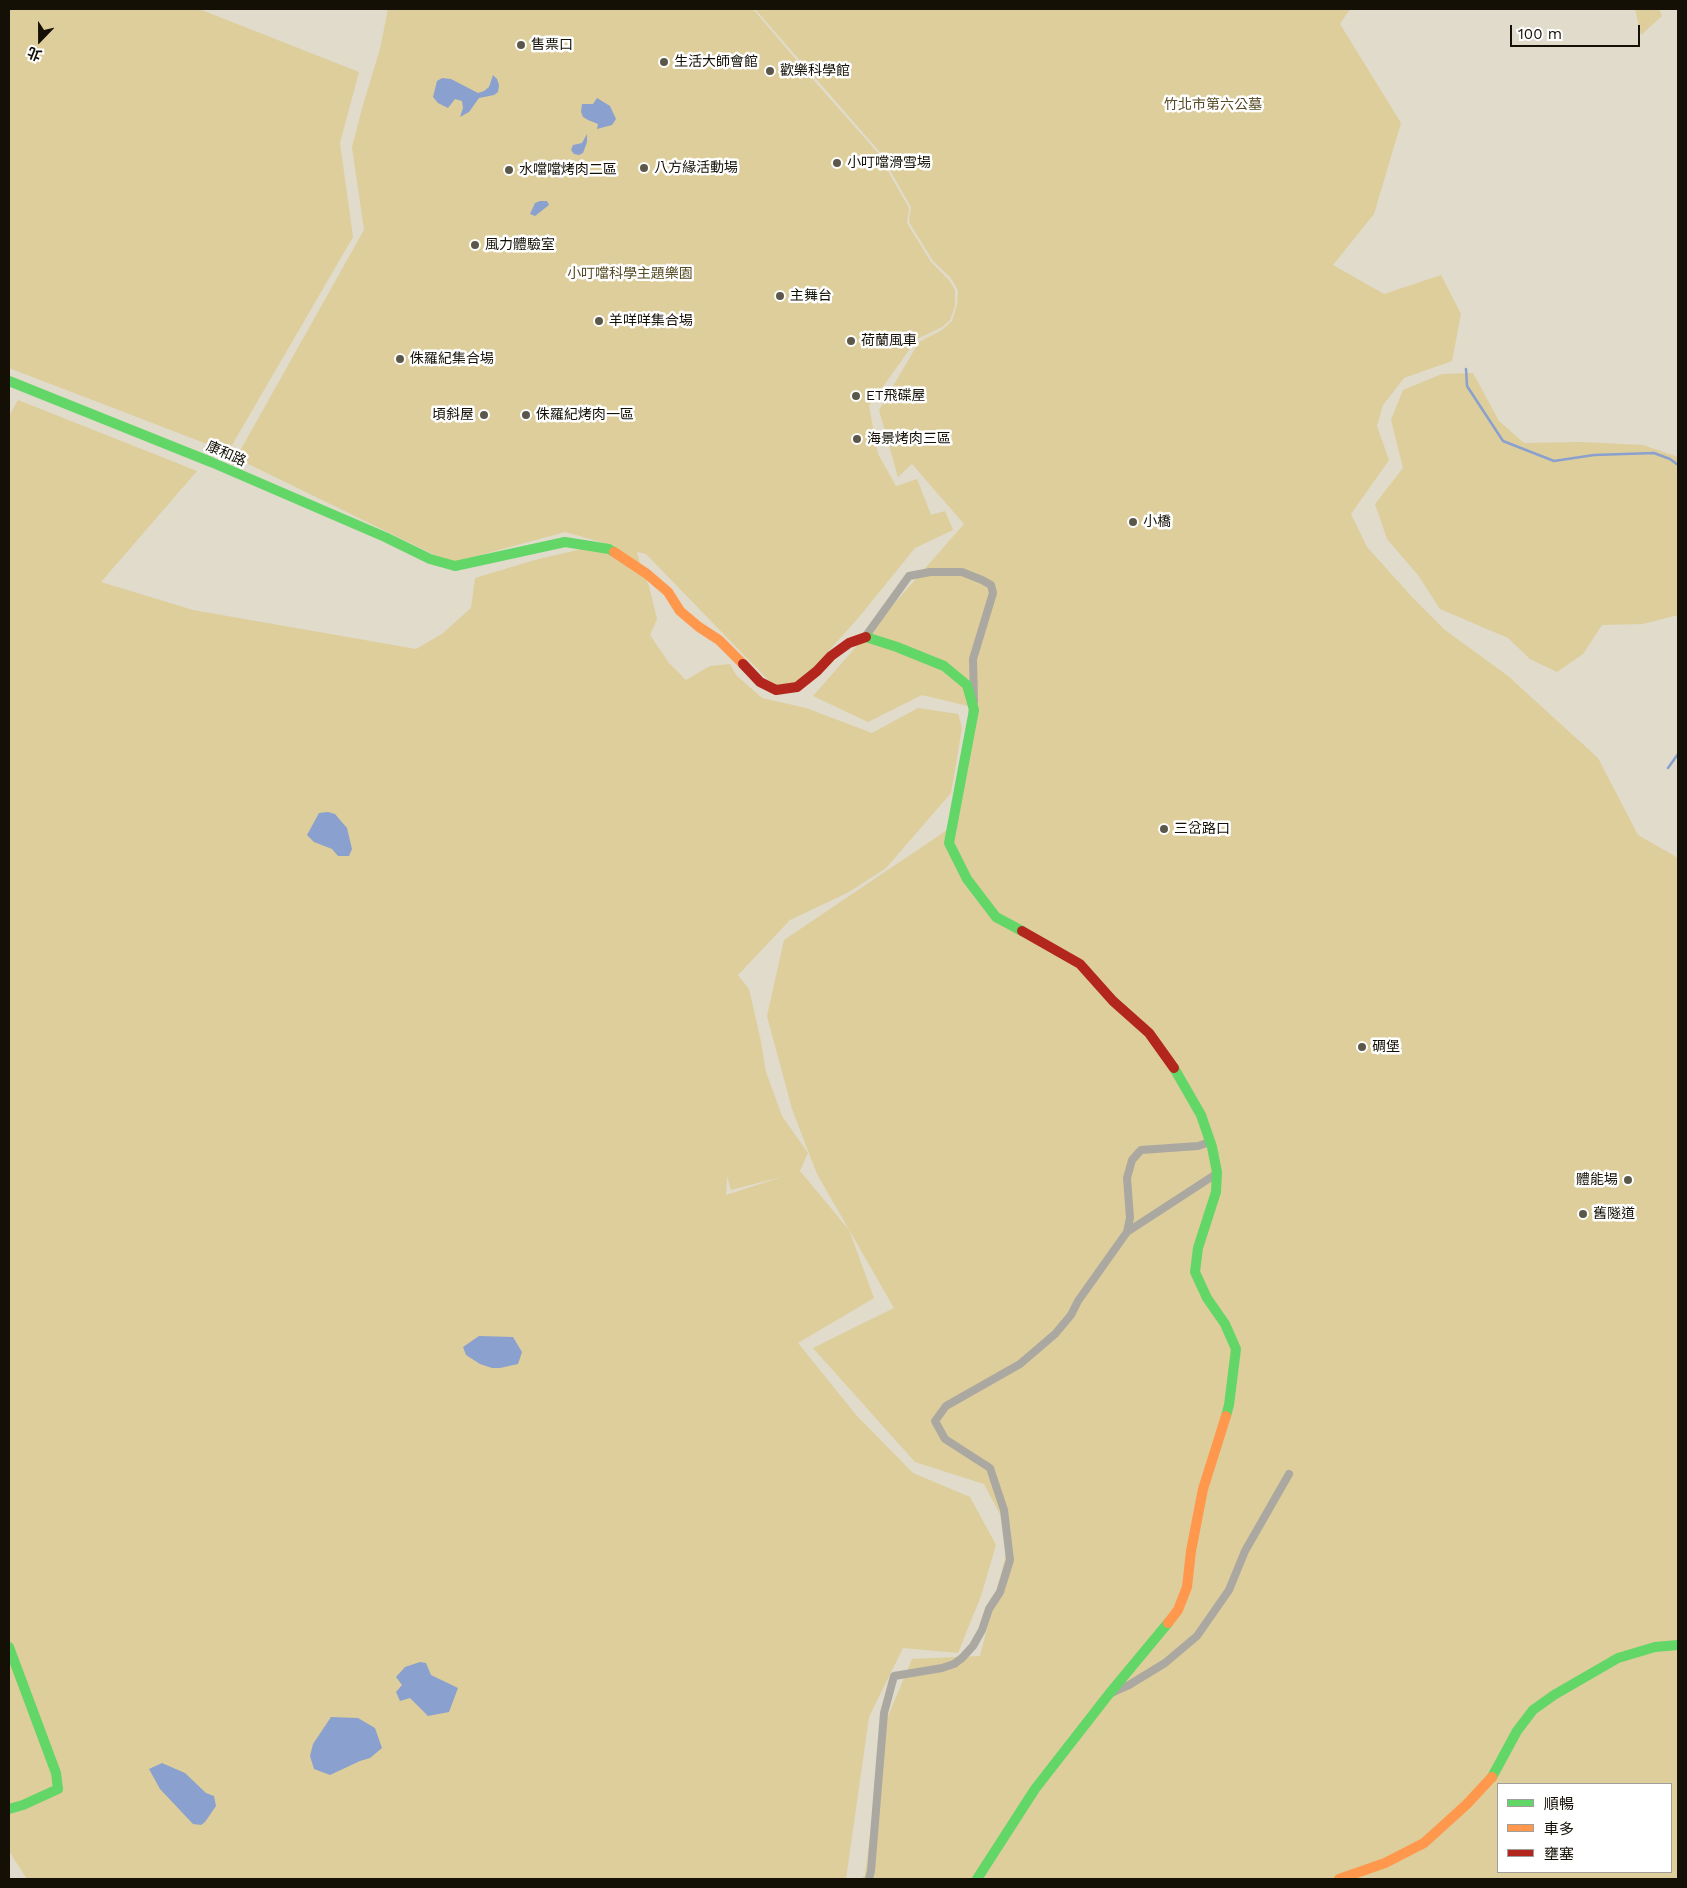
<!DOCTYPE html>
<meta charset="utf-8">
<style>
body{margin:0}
#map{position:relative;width:1687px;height:1888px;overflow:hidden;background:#e0dbca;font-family:"Work Sans","Noto Sans TC",sans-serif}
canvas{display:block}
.frame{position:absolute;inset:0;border:10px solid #141005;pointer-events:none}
.legend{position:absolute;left:1497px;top:1783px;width:175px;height:90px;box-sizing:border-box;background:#fff;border:1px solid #a19f9b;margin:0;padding:6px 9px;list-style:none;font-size:15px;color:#141005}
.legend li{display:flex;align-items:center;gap:10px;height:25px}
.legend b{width:25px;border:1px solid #a19f9b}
.north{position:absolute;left:15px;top:15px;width:50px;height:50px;-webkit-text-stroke:4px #fff;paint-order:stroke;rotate:202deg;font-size:14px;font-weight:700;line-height:20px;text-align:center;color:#141005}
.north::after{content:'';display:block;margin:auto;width:18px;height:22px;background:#141005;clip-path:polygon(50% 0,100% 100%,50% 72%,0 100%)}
.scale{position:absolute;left:1510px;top:25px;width:130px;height:22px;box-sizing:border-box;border:2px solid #141005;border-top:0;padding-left:6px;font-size:15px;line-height:18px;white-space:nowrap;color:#141005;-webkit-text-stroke:4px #fff;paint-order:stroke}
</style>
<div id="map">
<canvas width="1687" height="1888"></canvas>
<div class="frame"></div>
<ul class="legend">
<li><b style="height:6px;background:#63d668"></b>順暢</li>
<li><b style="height:6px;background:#ff974d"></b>車多</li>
<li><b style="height:6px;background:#b3261e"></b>壅塞</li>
</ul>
<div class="north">北</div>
<div class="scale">100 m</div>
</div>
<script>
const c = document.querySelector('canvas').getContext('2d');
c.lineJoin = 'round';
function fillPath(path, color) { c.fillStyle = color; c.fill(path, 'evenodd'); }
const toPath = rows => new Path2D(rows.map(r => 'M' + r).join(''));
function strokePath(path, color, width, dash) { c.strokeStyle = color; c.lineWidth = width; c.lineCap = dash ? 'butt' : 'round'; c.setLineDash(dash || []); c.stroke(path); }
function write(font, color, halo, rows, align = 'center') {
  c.font = font + ' "Work Sans","Noto Sans TC",sans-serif'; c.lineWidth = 5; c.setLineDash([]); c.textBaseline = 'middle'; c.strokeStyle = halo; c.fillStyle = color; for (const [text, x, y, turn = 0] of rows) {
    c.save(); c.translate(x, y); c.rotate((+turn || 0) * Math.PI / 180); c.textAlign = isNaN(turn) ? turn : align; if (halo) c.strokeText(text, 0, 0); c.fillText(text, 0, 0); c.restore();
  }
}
fillPath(toPath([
 [9,9,199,9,359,72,340,143,353,237,228,452,9,368],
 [388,9,753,9,810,76,877,152,909,208,907,223,931,262,949,280,955,290,955,306,950,320,942,327,917,339,869,406,878,454,896,486,917,479,931,515,945,511,953,530,915,548,859,617,800,683,773,685,646,554,637,552,641,568,649,586,657,619,650,635,669,663,686,680,710,666,730,664,736,675,762,698,806,708,872,733,918,708,958,714,962,728,951,793,886,868,849,892,790,920,738,975,749,989,760,1037,766,1072,782,1116,808,1153,800,1171,849,1230,874,1298,798,1343,857,1416,913,1473,970,1497,996,1545,981,1596,958,1653,903,1648,869,1717,846,1879,27,1879,9,1851,9,416,18,400,197,471,101,582,193,610,416,649,442,634,471,608,475,578,535,560,590,547,615,546,565,532,451,563,236,458,364,230,352,147,363,105,380,49],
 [727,1176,731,1190,785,1176,726,1195],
 [755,9,1350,9,1340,24,1401,123,1374,214,1333,265,1384,294,1441,275,1461,314,1452,361,1404,378,1383,405,1377,426,1389,460,1351,514,1367,547,1412,597,1445,630,1508,676,1598,758,1638,835,1678,858,1678,1879,861,1879,865,1875,884,1726,912,1659,980,1656,1011,1535,984,1484,915,1462,813,1348,894,1308,817,1174,792,1109,767,1016,784,940,956,824,970,749,968,706,922,695,868,722,813,696,964,524,912,464,898,477,879,410,919,342,942,330,952,321,957,305,958,290,950,277,933,261,909,222,911,207,879,151],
 [1498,1784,1671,1784,1671,1872,1498,1872],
 [1635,9,1659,9,1662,16,1641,35],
 [1473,373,1499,421,1524,443,1580,442,1643,445,1678,457,1678,615,1643,624,1602,625,1583,654,1557,672,1530,659,1508,638,1440,609,1418,575,1387,539,1375,504,1403,468,1391,420,1403,390,1442,374]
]), '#ddce9b');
fillPath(toPath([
 [493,75,497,79,499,85,498,92,494,95,479,98,469,112,460,117,463,108,462,101,455,99,448,108,438,103,433,97,437,81,442,78,451,79,478,93,484,91,489,87],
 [597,98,610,106,616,119,612,125,597,129,598,124,588,120,583,117,581,112,582,104,593,104],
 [587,134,587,142,583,153,579,155,574,154,571,150,573,145,582,143],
 [540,201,547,201,549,205,535,216,530,214,535,203],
 [328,812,335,814,347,828,352,849,349,856,338,856,332,849,314,842,307,835,319,813],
 [479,1336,513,1337,522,1352,518,1364,500,1368,492,1368,480,1364,466,1355,463,1347],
 [420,1662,426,1663,431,1675,458,1688,449,1712,428,1716,410,1698,400,1701,396,1692,402,1685,396,1677,405,1667],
 [331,1717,358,1718,375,1728,382,1748,370,1758,360,1761,330,1775,314,1769,310,1756,313,1744],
 [162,1763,185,1773,206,1793,214,1796,216,1806,205,1822,201,1825,193,1824,160,1789,149,1769]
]), '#8aa0ce');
strokePath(toPath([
 [1466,369,1467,386,1503,441,1554,461,1594,455,1654,453,1670,459,1678,465],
 [1668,768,1678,754]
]), '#8aa0ce', 2.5);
strokePath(toPath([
 [865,637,909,576,930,572,962,572,982,580,991,585,993,593,973,659,974,701],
 [1127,1232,1130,1218,1127,1178,1132,1160,1141,1150,1198,1146,1210,1142],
 [1111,1693,1129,1685,1165,1663,1197,1636,1229,1590,1245,1551,1289,1474],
 [869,1879,871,1871,884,1713,894,1676,942,1668,954,1664,962,1658,973,1646,982,1630,989,1609,1000,1592,1010,1560,1004,1510,990,1468,945,1439,935,1421,946,1406,1020,1364,1055,1334,1071,1315,1078,1301,1127,1232,1213,1176,1217,1172]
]), '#aaa8a1', 8);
strokePath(toPath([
 [9,381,211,462,385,537,430,559,455,566,565,542,609,549,614,552],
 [866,637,897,647,944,666,967,685,974,710,949,843,967,879,996,917,1022,931],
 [1174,1068,1201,1115,1212,1147,1217,1172,1216,1192,1198,1248,1195,1272,1207,1298,1225,1324,1236,1349,1229,1405,1226,1416],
 [9,1647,56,1773,58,1789,23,1805,9,1809],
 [1492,1777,1517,1731,1533,1710,1554,1695,1618,1658,1655,1647,1678,1645],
 [977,1879,1035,1789,1109,1694,1168,1623]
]), '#63d668', 10);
strokePath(toPath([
 [614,552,647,574,668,592,680,611,699,627,719,640,743,664],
 [1168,1623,1178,1610,1187,1587,1191,1551,1203,1489,1226,1416],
 [1339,1879,1385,1863,1424,1843,1467,1804,1492,1777]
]), '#ff974d', 10);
strokePath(toPath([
 [743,664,760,682,776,690,797,687,817,671,831,656,849,643,866,637],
 [1022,931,1080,964,1113,1001,1149,1033,1174,1068]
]), '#b3261e', 10);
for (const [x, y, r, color] of [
 [521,45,5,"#5b574a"],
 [664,62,5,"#5b574a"],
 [770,71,5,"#5b574a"],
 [837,163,5,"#5b574a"],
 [644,168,5,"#5b574a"],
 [509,170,5,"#5b574a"],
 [475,245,5,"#5b574a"],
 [780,296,5,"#5b574a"],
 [599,321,5,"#5b574a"],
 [851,341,5,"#5b574a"],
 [400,359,5,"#5b574a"],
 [856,396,5,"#5b574a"],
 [484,415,5,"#5b574a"],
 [526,415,5,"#5b574a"],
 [857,439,5,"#5b574a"],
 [1133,522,5,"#5b574a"],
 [1164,829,5,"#5b574a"],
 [1362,1047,5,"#5b574a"],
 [1628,1180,5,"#5b574a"],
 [1583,1214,5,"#5b574a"]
]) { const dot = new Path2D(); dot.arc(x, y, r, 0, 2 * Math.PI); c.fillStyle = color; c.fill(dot); strokePath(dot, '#fff', 2); }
write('14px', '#141005', '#fff', [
 ["售票口",531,45],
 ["生活大師會館",674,62],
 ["歡樂科學館",780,71],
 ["小叮噹滑雪場",847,163],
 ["八方緣活動場",654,168],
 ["水噹噹烤肉二區",519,170],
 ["風力體驗室",485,245],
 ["主舞台",790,296],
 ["羊咩咩集合場",609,321],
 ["荷蘭風車",861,341],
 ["侏羅紀集合場",410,359],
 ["ET飛碟屋",866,396],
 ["頃斜屋",474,415,"right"],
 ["侏羅紀烤肉一區",536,415],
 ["海景烤肉三區",867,439],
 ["小橋",1143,522],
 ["三岔路口",1174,829],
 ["碉堡",1372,1047],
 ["體能場",1618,1180,"right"],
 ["舊隧道",1593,1214]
], 'left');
write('14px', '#564b24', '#fff', [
 ["竹北市第六公墓",1213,105],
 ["小叮噹科學主題樂園",630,274]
]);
write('14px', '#141005', '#fff', [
 ["康和路",226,454,24]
]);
</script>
